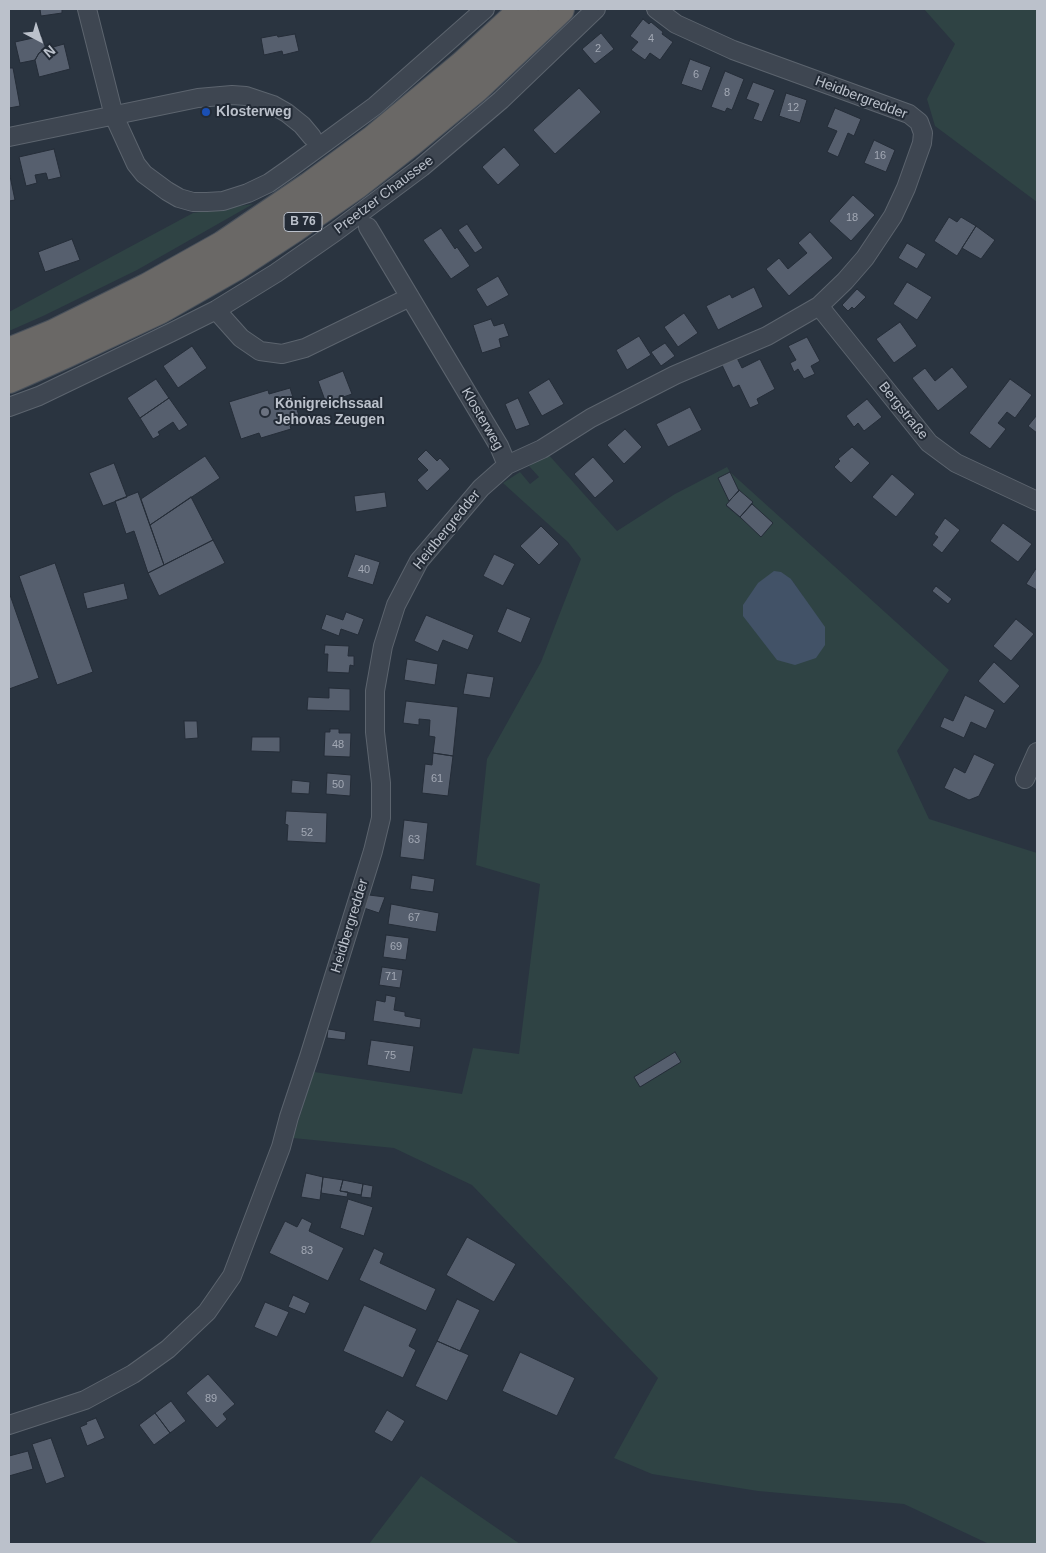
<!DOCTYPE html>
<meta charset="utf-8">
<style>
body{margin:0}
#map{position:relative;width:1046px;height:1553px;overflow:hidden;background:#2a3440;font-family:Helvetica,sans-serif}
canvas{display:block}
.frame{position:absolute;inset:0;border:10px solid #bbc1cb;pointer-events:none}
.north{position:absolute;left:15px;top:15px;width:50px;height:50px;-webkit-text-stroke:4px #232b36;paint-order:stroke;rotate:140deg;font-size:14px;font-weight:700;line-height:20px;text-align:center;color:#bbc1cb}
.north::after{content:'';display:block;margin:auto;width:18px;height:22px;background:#bbc1cb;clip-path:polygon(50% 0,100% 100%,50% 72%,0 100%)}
</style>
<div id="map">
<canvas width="1046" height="1553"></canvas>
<div class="frame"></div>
<div class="north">N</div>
</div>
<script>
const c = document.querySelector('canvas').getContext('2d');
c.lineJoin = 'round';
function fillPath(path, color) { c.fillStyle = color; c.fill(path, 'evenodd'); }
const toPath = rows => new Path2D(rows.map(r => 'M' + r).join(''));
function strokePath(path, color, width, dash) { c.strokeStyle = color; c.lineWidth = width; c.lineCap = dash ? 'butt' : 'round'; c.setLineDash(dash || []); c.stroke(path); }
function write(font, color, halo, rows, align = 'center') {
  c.font = font + ' Helvetica,sans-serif'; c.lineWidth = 4; c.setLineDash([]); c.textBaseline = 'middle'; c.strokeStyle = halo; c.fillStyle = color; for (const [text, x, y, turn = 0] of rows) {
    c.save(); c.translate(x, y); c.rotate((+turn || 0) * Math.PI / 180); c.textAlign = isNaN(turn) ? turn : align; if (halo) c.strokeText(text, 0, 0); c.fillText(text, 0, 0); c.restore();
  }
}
fillPath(toPath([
 [924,9,1037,9,1037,202,935,126,927,99,955,44],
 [253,204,137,270,43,316,9,331,9,312,193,213],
 [547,453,617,531,675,494,727,467,730,472,949,670,897,751,929,819,1037,853,1037,1544,989,1544,904,1504,758,1491,652,1474,614,1458,658,1378,472,1185,394,1148,293,1138,314,1072,462,1094,473,1048,519,1054,540,884,476,865,487,759,541,662,581,559,568,542,503,483,520,472,530,484,539,477,529,466],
 [730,472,739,491,753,502,752,504,773,523,762,536,726,506,729,501,718,478],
 [791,579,803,596,743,616],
 [675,1052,681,1062,640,1087],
 [421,1476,520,1544,369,1544]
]), '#2f4344');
fillPath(toPath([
 [774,571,781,572,791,579,825,627,825,645,816,658,795,665,777,660,743,616,743,605,758,583]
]), '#425267');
const building = toPath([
 [40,9,62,9,62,13,41,16,40,9],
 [643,19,649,24,651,22,663,32,662,34,673,42,660,60,650,53,645,60,631,50,638,42,630,36,643,19],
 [601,33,614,49,595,64,582,49,601,33],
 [295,34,299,51,283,55,282,51,264,55,261,38,277,35,278,37,295,34],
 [42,36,46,49,39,53,35,60,20,63,15,42,42,36],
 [64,44,70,69,39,77,35,60,39,53,46,49,64,44],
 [690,59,711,67,702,91,681,84,690,59],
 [9,68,13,68,20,106,9,108,9,68],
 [725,71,744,79,732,110,727,108,725,112,711,107,725,71],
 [753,82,775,90,762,122,753,119,759,104,746,99,753,82],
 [579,88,601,112,555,154,533,130,579,88],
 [786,93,807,100,800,123,779,116,786,93],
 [835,108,861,119,854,136,848,133,838,157,827,152,837,131,827,127,835,108],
 [874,140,895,150,886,172,864,163,874,140],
 [504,147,520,165,498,185,482,167,504,147],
 [54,149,61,177,48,180,46,173,35,175,37,183,26,186,19,157,54,149],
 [10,176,15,200,9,201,9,177,10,176],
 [853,195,875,215,851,241,829,221,853,195],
 [949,217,957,222,961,217,976,226,957,256,934,241,949,217],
 [467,224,483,248,475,253,458,230,467,224],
 [976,226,995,240,981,259,962,248,976,226],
 [441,228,455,249,457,247,470,266,451,279,423,240,441,228],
 [810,232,833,258,789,296,766,269,779,258,788,269,807,253,798,243,810,232],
 [72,239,80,260,45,272,38,252,72,239],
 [907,243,926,254,917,269,898,258,907,243],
 [498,276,509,295,487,307,476,289,498,276],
 [907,282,932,297,917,320,893,304,907,282],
 [754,287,763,307,718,330,706,306,730,294,732,298,754,287],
 [857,289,866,297,854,309,852,307,848,311,842,305,857,289],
 [684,313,698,333,678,347,664,327,684,313],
 [491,319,494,326,504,323,509,336,499,339,501,347,482,353,473,325,491,319],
 [900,322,917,346,894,363,876,339,900,322],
 [639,336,651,355,627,370,616,350,639,336],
 [807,337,820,361,811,366,815,374,804,379,798,369,794,372,790,363,796,360,788,346,807,337],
 [665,343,675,356,661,366,651,352,665,343],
 [192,346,207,368,178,388,163,366,192,346],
 [736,356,742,368,760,359,775,389,757,399,759,404,750,408,739,385,733,388,721,363,736,356],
 [952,367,968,387,938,411,912,378,925,368,935,381,952,367],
 [343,371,352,394,326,403,318,381,343,371],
 [156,379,169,398,140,418,127,398,156,379],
 [549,379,564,404,542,416,528,392,549,379],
 [1010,379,1032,395,1015,418,1007,412,998,423,1006,429,990,449,969,433,1010,379],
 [290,388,301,422,290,426,291,429,261,438,259,433,241,439,229,402,268,390,269,394,290,388],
 [169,398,188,425,179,431,173,422,158,432,160,435,153,439,140,418,169,398],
 [518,398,530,425,516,430,505,404,518,398],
 [867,399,882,417,864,431,858,423,854,427,846,416,867,399],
 [690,407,702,430,668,447,656,424,690,407],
 [1037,415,1037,433,1028,426,1037,415],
 [625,429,642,447,624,464,607,445,625,429],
 [852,447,870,463,851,483,834,467,840,461,838,459,852,447],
 [426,450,437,461,440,458,450,469,427,491,417,480,428,470,417,459,426,450],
 [205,456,220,478,150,525,141,499,205,456],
 [593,457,614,481,595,498,574,474,593,457],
 [114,463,127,497,103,506,89,473,114,463],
 [730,472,739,491,729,501,718,478,730,472],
 [892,474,915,494,896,517,872,497,892,474],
 [739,490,753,502,740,517,726,505,739,490],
 [138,492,164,565,148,573,134,531,126,534,115,501,138,492],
 [385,492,387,507,356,512,354,496,385,492],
 [191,497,213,540,164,565,150,525,191,497],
 [752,504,773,523,761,537,740,517,752,504],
 [945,518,960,530,942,553,932,545,938,537,934,534,945,518],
 [1003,523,1032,544,1018,562,990,541,1003,523],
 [541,526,559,544,539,565,520,546,541,526],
 [213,540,225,563,159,596,148,573,213,540],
 [355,554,380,562,373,585,347,577,355,554],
 [494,554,515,564,503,586,483,576,494,554],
 [55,563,93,672,57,685,19,576,55,563],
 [1037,567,1037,590,1026,584,1037,567],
 [124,583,128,599,87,609,83,593,124,583],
 [936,586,952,599,948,604,932,591,936,586],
 [9,592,39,678,9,689,9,592],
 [507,608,531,618,521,643,497,632,507,608],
 [346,612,364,619,358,635,341,629,339,636,321,629,326,614,343,620,346,612],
 [426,615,474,635,468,650,443,640,438,652,414,641,426,615],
 [1016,619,1034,634,1011,661,993,646,1016,619],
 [325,645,349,646,348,656,354,656,354,666,350,665,349,673,327,672,328,654,324,654,325,645],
 [407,659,438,664,435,685,404,680,407,659],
 [994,662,1020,686,1004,704,978,681,994,662],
 [467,673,494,677,490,698,463,694,467,673],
 [329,688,350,689,350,711,307,710,308,697,329,698,329,688],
 [965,695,995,710,986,729,971,722,964,738,940,727,944,717,953,721,965,695],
 [406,701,458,707,453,756,433,753,435,737,429,736,430,720,419,719,419,725,403,723,406,701],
 [184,721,197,721,198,738,185,739,184,721],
 [330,729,339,729,339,733,351,733,350,757,324,756,325,732,330,732,330,729],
 [252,737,280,737,280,752,251,751,252,737],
 [433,753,453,756,448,796,422,793,425,764,432,765,433,753],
 [974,754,995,764,979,796,969,800,944,788,954,767,965,773,974,754],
 [327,773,351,775,350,796,326,794,327,773],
 [292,780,310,782,309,794,291,793,292,780],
 [286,811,327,813,326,843,287,841,288,825,285,824,286,811],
 [404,820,428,823,424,860,400,857,404,820],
 [412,875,435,879,433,892,410,889,412,875],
 [369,895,385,897,379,913,364,908,369,895],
 [391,904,439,913,436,932,388,924,391,904],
 [386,935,409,938,406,960,383,957,386,935],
 [382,967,403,970,400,988,379,985,382,967],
 [386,995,396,997,394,1010,405,1012,405,1016,421,1019,420,1028,373,1021,376,1000,385,1002,386,995],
 [328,1029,346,1032,345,1040,327,1038,328,1029],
 [371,1040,414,1046,410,1072,367,1065,371,1040],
 [675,1052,681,1062,640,1087,634,1077,675,1052],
 [306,1173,323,1177,320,1200,301,1197,306,1173],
 [323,1177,343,1180,340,1191,348,1192,347,1197,321,1193,323,1177],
 [343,1180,363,1184,361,1195,340,1191,343,1180],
 [363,1184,373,1186,371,1198,361,1197,363,1184],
 [348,1199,373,1207,364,1236,340,1228,348,1199],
 [302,1218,312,1223,309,1231,344,1248,328,1281,269,1253,285,1221,297,1227,302,1218],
 [467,1237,516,1264,494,1302,446,1275,467,1237],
 [374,1248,384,1253,380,1263,436,1289,426,1311,359,1280,374,1248],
 [293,1295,310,1303,305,1314,288,1307,293,1295],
 [457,1299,480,1310,460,1351,437,1341,457,1299],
 [265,1302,289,1312,277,1337,254,1327,265,1302],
 [364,1305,417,1329,409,1346,416,1350,403,1378,343,1351,364,1305],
 [437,1341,469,1355,447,1401,415,1386,437,1341],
 [520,1352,575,1378,557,1416,502,1391,520,1352],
 [208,1374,235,1404,223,1414,227,1419,217,1428,186,1393,208,1374],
 [171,1401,186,1421,170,1433,155,1413,171,1401],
 [387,1410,405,1421,392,1442,374,1432,387,1410],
 [155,1413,170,1433,154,1445,139,1425,155,1413],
 [96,1418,105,1438,87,1446,80,1427,87,1424,86,1422,96,1418],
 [51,1438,65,1477,46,1484,32,1444,51,1438],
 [28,1451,33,1469,9,1476,9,1456,28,1451]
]);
fillPath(building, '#565f6e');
strokePath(building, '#252d38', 1);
const minor = toPath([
 [87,9,114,116,136,164,144,174,167,191,179,198,193,202,207,202,223,201,248,193,269,183,289,169,375,106,485,9],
 [9,137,198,98,232,95,246,96,273,105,287,113,302,125,312,137],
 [368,227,499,446,507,465],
 [819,306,929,443,956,463,1037,501],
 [216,310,241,338,260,351,282,354,305,348,410,297],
 [9,407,39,396,172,332,216,310,276,273,335,232,422,167,501,100,596,9],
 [1025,779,1037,752],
 [9,1425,85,1400,133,1374,168,1349,207,1312,232,1276,281,1147,289,1117,309,1057,373,851,381,818,381,783,375,732,375,691,383,646,396,605,419,561,481,488,507,465,542,449,591,418,675,375,767,336,819,306,845,281,865,258,893,216,906,188,922,143,923,133,919,122,909,114,733,50,676,24,656,9]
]);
const trunk = toPath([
 [9,352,53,334,148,287,223,245,310,186,374,139,463,65,524,9],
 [9,379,63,355,159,310,236,266,294,228,356,185,412,141,475,89,560,9]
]);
strokePath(minor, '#5c646e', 20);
strokePath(trunk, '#49515b', 30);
strokePath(minor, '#3e4651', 18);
strokePath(trunk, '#6a6866', 28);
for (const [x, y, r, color] of [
 [206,112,5,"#1a4fb4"],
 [265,412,5,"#6b7280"]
]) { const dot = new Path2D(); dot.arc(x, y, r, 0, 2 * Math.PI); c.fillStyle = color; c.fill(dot); strokePath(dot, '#232b36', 2); }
write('11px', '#a2a8b4', null, [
 ["4",651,39],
 ["2",598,49],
 ["6",696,75],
 ["8",727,93],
 ["12",793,108],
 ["16",880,156],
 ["18",852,218],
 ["40",364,570],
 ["48",338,745],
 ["61",437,779],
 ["50",338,785],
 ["52",307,833],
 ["63",414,840],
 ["67",414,918],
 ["69",396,947],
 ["71",391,977],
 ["75",390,1056],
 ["83",307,1251],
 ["89",211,1399]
]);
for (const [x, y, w] of [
 [303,222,38]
]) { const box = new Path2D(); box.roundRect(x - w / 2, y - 9.5, w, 19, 4); c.fillStyle = '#232b36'; c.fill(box); strokePath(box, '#bbc1cb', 1); }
write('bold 12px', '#bbc1cb', null, [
 ["B 76",303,222]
]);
write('14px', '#bbc1cb', '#232b36', [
 ["Heidbergredder",861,98,21],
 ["Preetzer Chaussee",384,195,-37],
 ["Bergstraße",903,411,51],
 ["Klosterweg",482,419,60],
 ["Heidbergredder",447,530,-51],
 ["Heidbergredder",350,926,-73]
]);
write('bold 14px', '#bbc1cb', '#232b36', [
 ["Klosterweg",216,112],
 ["Königreichssaal",275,404],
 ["Jehovas Zeugen",275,420]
], 'left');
</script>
